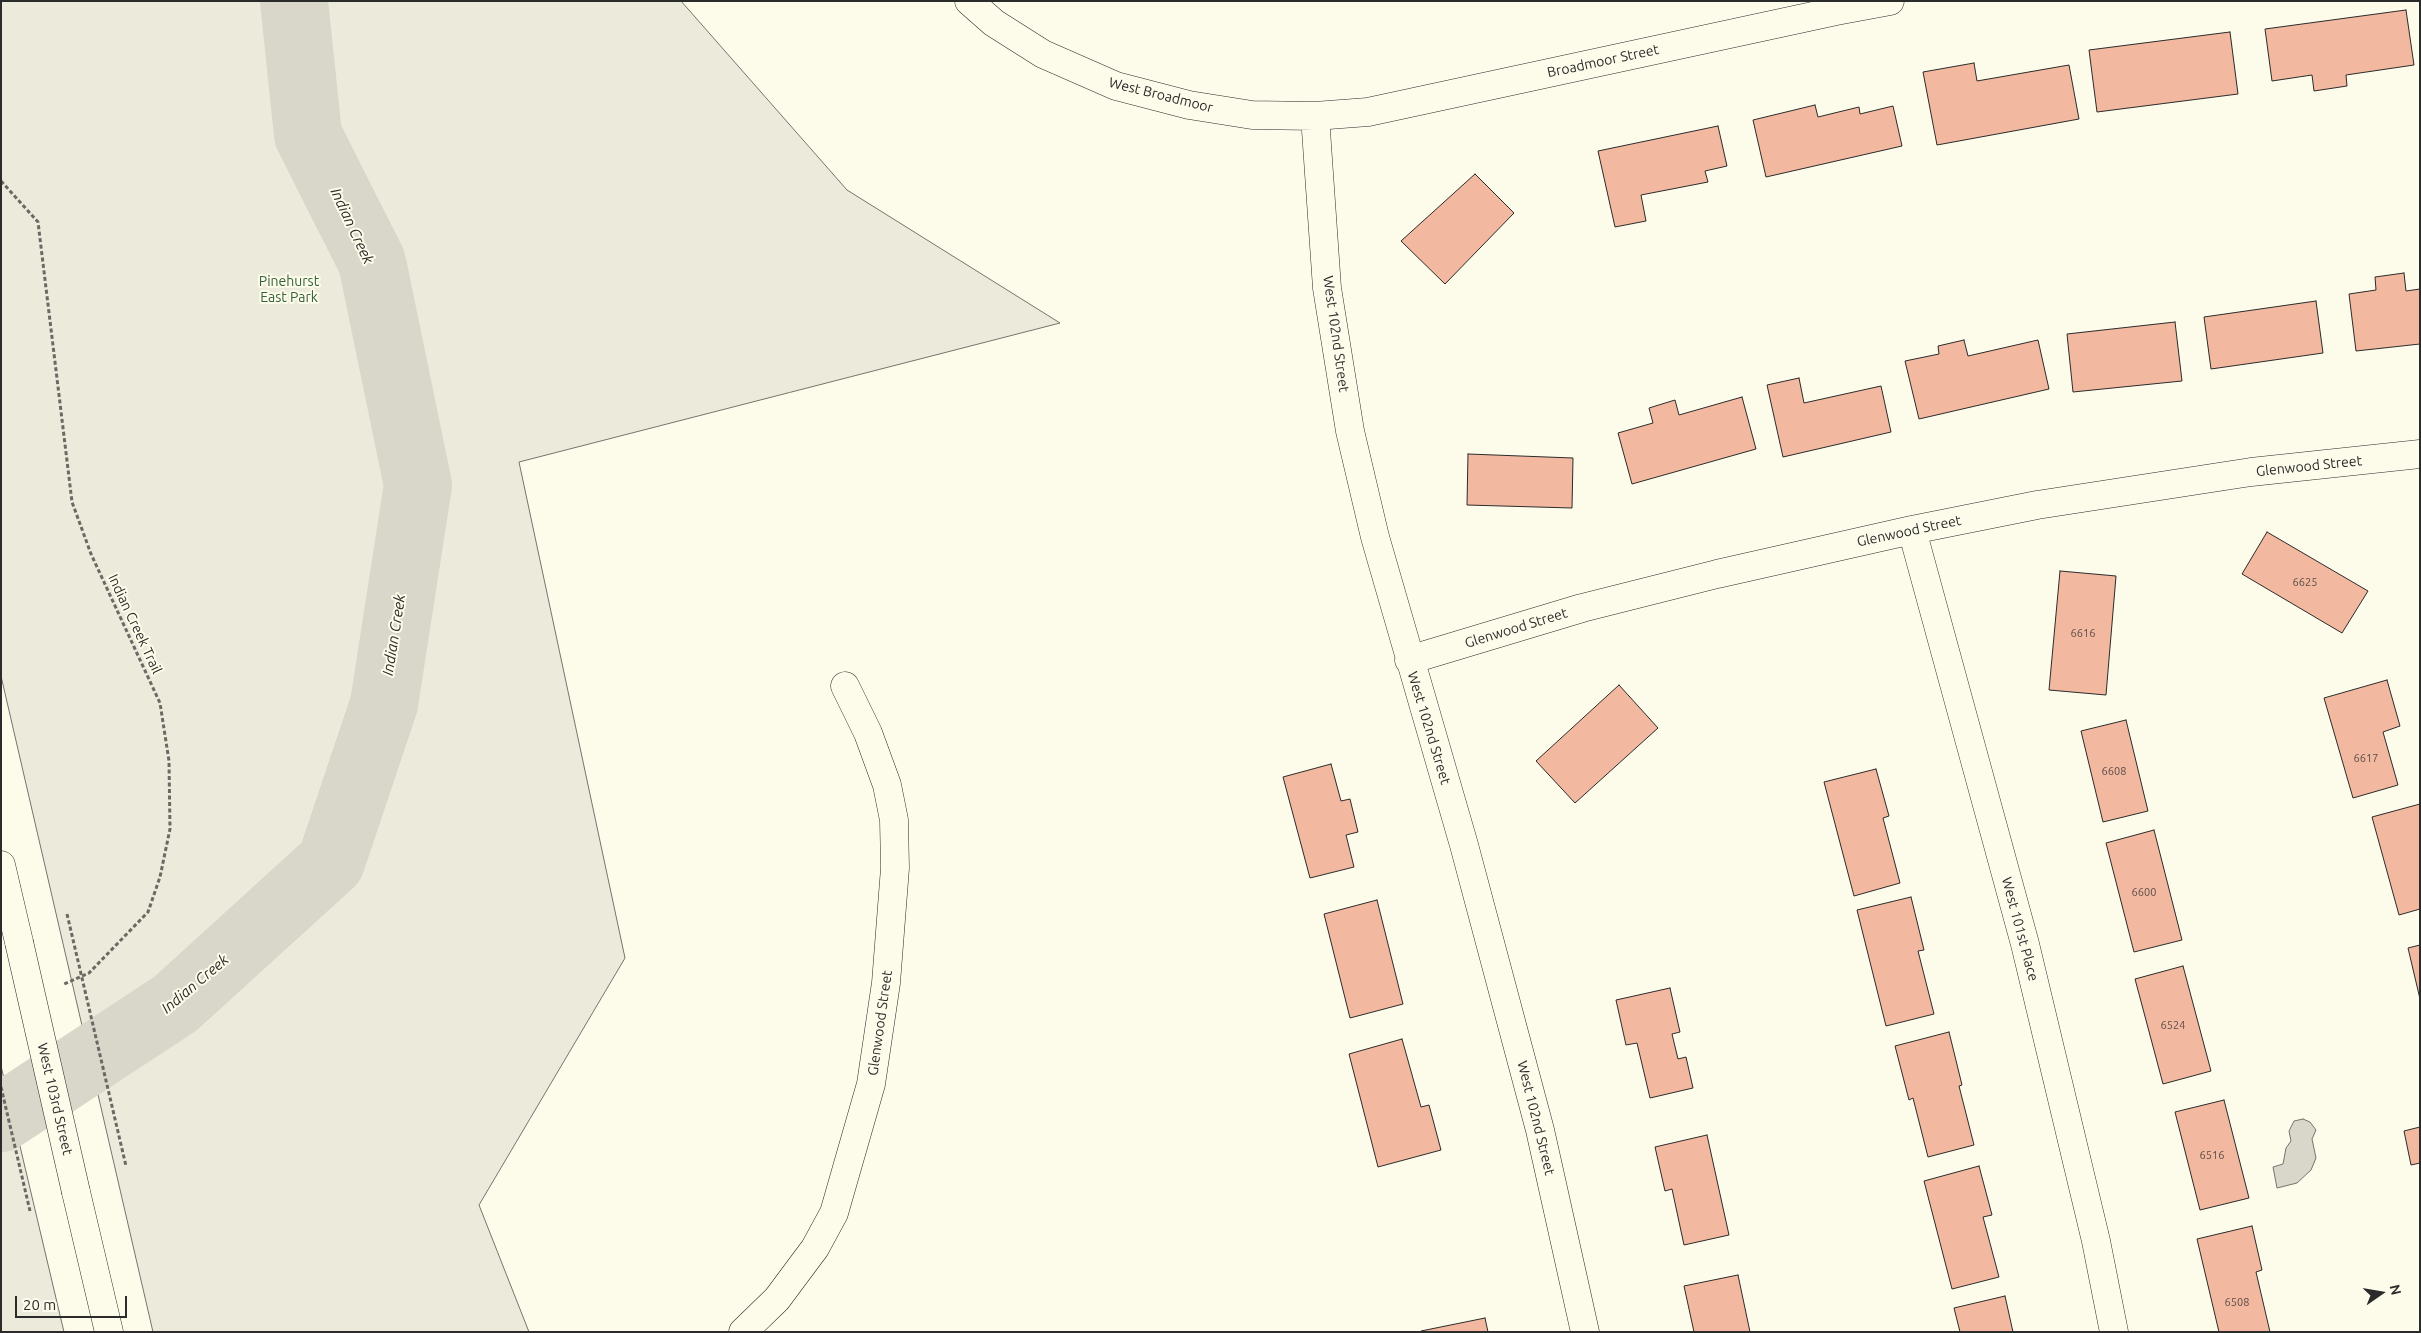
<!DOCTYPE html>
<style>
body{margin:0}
#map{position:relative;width:2421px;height:1333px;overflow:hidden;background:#fdfbea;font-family:Ubuntu,sans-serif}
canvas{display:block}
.frame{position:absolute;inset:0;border:2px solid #2b2b2b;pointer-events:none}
.north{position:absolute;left:2356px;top:1268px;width:50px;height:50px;-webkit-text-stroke:4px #fdfbea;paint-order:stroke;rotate:77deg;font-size:14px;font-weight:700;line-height:20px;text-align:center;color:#2b2b2b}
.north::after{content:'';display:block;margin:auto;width:18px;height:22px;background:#2b2b2b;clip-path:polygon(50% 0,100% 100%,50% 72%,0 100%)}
.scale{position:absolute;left:15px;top:1296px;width:112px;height:22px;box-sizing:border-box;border:2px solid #2b2b2b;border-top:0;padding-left:6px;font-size:15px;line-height:18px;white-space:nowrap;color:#2b2b2b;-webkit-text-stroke:4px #fdfbea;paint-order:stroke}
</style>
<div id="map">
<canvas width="2421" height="1333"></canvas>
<div class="frame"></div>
<div class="north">N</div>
<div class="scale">20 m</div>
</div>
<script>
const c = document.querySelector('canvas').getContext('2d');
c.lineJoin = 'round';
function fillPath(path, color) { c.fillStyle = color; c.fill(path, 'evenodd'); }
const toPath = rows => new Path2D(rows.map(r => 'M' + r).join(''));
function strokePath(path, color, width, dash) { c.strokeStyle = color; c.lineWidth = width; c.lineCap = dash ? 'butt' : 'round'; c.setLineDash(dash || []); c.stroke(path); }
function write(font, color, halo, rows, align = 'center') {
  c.font = font + ' Ubuntu,sans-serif'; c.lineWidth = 4; c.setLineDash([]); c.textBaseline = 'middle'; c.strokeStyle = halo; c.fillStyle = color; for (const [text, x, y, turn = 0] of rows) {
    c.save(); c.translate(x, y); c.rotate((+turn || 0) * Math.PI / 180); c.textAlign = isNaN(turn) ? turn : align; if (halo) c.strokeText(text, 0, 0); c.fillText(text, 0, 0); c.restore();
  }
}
const green = toPath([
 [1,1,681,1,847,190,1060,323,519,462,625,958,479,1205,529,1332,153,1332,1,676,1,1],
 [1,1066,64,1332,1,1332,1,1066]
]);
fillPath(green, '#ecebdb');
strokePath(green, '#74746e', 1);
const water = toPath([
 [2303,1119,2310,1122,2316,1130,2312,1139,2316,1158,2311,1170,2297,1183,2277,1188,2273,1167,2283,1164,2286,1148,2291,1141,2289,1131,2294,1121,2303,1119]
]);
fillPath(water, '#d8d7c9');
strokePath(water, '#74746e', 1);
strokePath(toPath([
 [1,1118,175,1004,331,862,384,704,418,485,372,262,308,135,294,1]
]), '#d8d7c9', 68);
const building = toPath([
 [2406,10,2414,65,2346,75,2347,86,2314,91,2312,75,2272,81,2265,29,2406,10],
 [2230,32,2238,94,2097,112,2089,50,2230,32],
 [1974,63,1977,81,2069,65,2079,119,1937,145,1923,72,1974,63],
 [1815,105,1818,117,1859,107,1860,114,1893,106,1902,146,1766,177,1753,120,1815,105],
 [1718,126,1727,166,1705,171,1708,182,1641,195,1646,221,1615,227,1598,151,1718,126],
 [1475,174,1514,213,1445,284,1401,241,1475,174],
 [2404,273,2406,291,2420,289,2420,344,2356,351,2349,294,2376,290,2375,277,2404,273],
 [2316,301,2323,353,2211,369,2204,317,2316,301],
 [2175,322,2182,381,2073,392,2067,334,2175,322],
 [1964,340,1968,356,2038,340,2049,389,1919,419,1905,361,1939,354,1938,346,1964,340],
 [1799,378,1804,403,1881,386,1891,432,1783,457,1767,385,1799,378],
 [1742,397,1756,449,1632,484,1618,433,1653,423,1649,408,1675,400,1679,415,1742,397],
 [1468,454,1573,458,1572,508,1467,505,1468,454],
 [2267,532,2368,591,2342,633,2242,574,2267,532],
 [2060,571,2116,576,2106,695,2049,690,2060,571],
 [2387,680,2400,726,2383,732,2398,785,2353,798,2324,698,2387,680],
 [1619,685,1658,728,1575,803,1536,761,1619,685],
 [2126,720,2148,811,2103,822,2081,731,2126,720],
 [1331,764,1341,801,1350,799,1358,832,1346,835,1354,867,1310,878,1283,777,1331,764],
 [1876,769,1889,816,1883,818,1900,883,1854,896,1824,782,1876,769],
 [2420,804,2420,909,2399,915,2372,817,2420,804],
 [2154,830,2182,940,2134,952,2106,843,2154,830],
 [1911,897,1924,950,1918,951,1934,1014,1886,1026,1857,910,1911,897],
 [1377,900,1403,1004,1350,1018,1324,914,1377,900],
 [2420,945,2420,999,2408,948,2420,945],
 [2183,966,2211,1071,2163,1084,2135,979,2183,966],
 [1670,988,1680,1032,1672,1034,1678,1059,1686,1057,1693,1088,1650,1098,1637,1043,1626,1045,1616,1000,1670,988],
 [1949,1032,1962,1085,1959,1086,1974,1145,1928,1157,1913,1098,1909,1100,1895,1046,1949,1032],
 [1402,1039,1421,1107,1429,1105,1441,1150,1378,1167,1349,1054,1402,1039],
 [2224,1100,2249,1198,2200,1210,2175,1112,2224,1100],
 [2420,1127,2420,1163,2411,1165,2404,1131,2420,1127],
 [1707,1135,1729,1235,1684,1245,1672,1189,1665,1191,1655,1147,1707,1135],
 [1979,1166,1992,1215,1983,1217,1999,1277,1952,1289,1924,1181,1979,1166],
 [2252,1226,2262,1270,2256,1272,2270,1332,2219,1332,2197,1239,2252,1226],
 [1738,1275,1750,1332,1694,1332,1684,1286,1738,1275],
 [2005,1296,2013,1332,1960,1332,1954,1308,2005,1296],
 [1485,1318,1488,1332,1421,1332,1421,1331,1485,1318]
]);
fillPath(building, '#f2b8a0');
strokePath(building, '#2b2b2b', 1);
const minor = toPath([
 [969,1,994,23,1043,54,1116,86,1189,105,1252,115,1315,116,1368,112,1836,11,1890,1],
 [1315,116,1327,288,1350,431,1375,537,1464,845,1540,1130,1585,1332],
 [1912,530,2025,944,2096,1241,2114,1332],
 [1409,660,1582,608,1717,574,1912,530,2037,505,2251,472,2420,454],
 [743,1332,777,1299,815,1248,834,1213,871,1084,886,983,895,868,894,820,887,785,868,733,845,686]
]);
const major = toPath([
 [1,865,19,942],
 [76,1192,109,1332]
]);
strokePath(minor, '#2b2b2b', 29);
strokePath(major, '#2b2b2b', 29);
strokePath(toPath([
 [1,181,38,222,72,502,91,554,160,703,169,761,170,829,160,877,148,912,89,973,62,985],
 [1,1087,30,1211]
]), '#6a6964', 3, [4, 2.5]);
strokePath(minor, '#fdfbea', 28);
strokePath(major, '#fdfbea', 28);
const majorBridge = toPath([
 [19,942,76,1192]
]);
strokePath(majorBridge, '#2b2b2b', 29, []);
strokePath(toPath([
 [67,914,126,1166]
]), '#6a6964', 3, [4, 2.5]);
strokePath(majorBridge, '#fdfbea', 28);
write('11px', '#5d4e48', null, [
 ["6625",2305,582],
 ["6616",2083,633],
 ["6617",2366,758],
 ["6608",2114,771],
 ["6600",2144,892],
 ["6524",2173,1025],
 ["6516",2212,1155],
 ["6508",2237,1302]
]);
write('14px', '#2b2b2b', '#fdfbea', [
 ["Broadmoor Street",1603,61,-12],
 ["West Broadmoor",1161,95,14],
 ["West 102nd Street",1336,334,82],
 ["Glenwood Street",2309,466,-6],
 ["Glenwood Street",1909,531,-12],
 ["Indian Creek Trail",135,624,65],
 ["Glenwood Street",1516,628,-17],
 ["West 102nd Street",1429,728,73],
 ["West 101st Place",2020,929,75],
 ["Glenwood Street",880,1023,-82],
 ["West 103rd Street",55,1099,77],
 ["West 102nd Street",1536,1118,76]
]);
write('14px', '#34623c', '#fdfbea', [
 ["Pinehurst",289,281],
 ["East Park",289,297]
]);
write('italic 15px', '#2b2b2b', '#fdfbea', [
 ["Indian Creek",352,226,65],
 ["Indian Creek",394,635,-81],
 ["Indian Creek",195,984,-40]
]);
</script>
